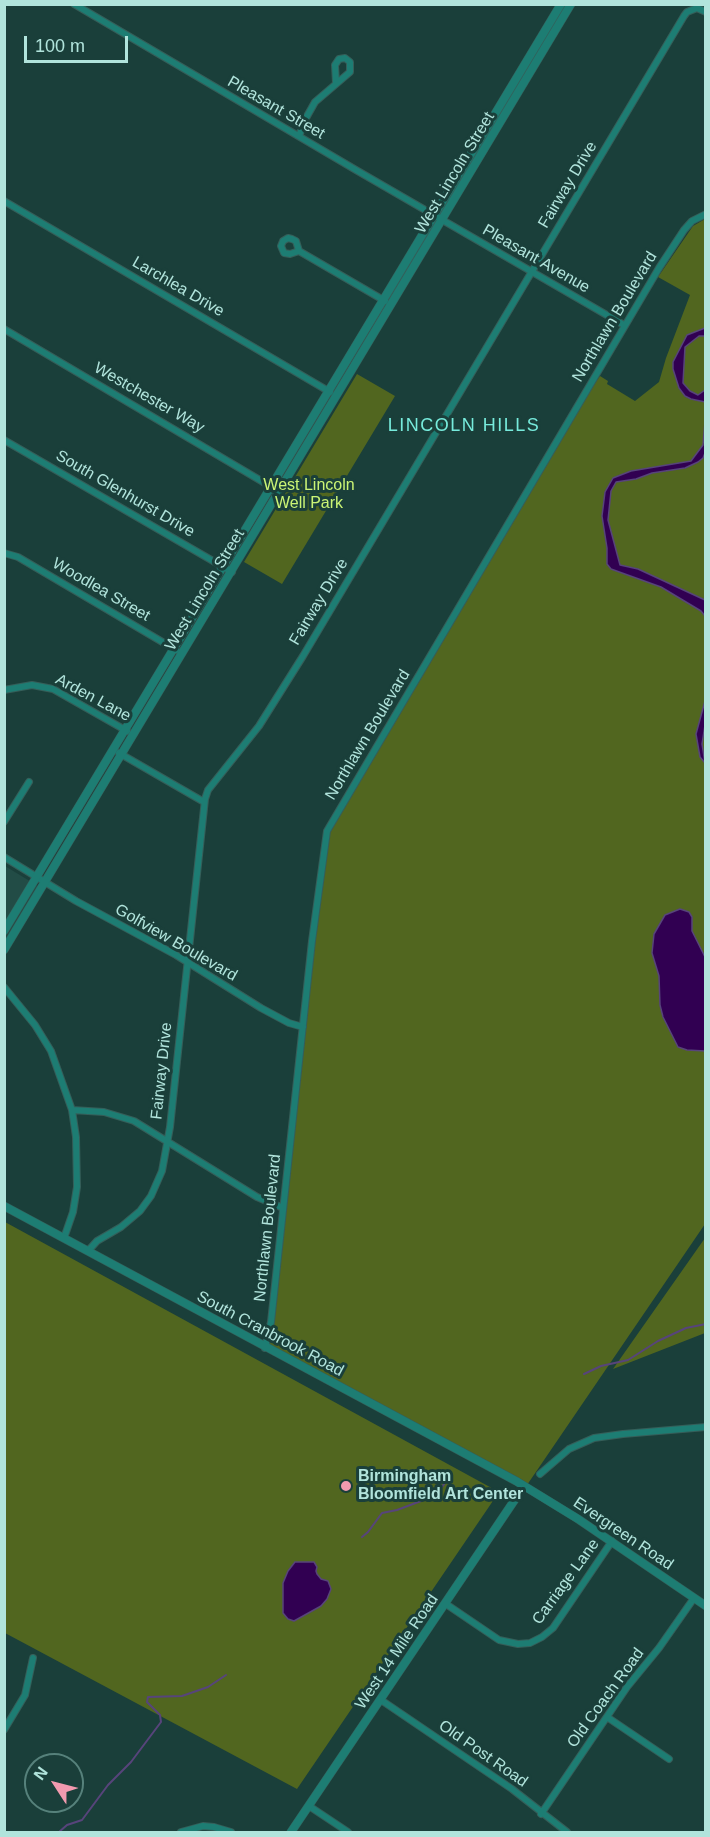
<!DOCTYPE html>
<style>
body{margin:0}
#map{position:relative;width:710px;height:1837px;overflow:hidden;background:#1a3f3a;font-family:Arial,sans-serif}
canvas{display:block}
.frame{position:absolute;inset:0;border:6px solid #b1e4dc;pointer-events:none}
.north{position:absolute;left:24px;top:1753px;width:60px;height:60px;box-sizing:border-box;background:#1a3f3a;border:2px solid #56817b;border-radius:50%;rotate:306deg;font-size:16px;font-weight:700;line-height:24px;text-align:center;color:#b1e4dc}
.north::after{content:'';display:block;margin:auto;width:21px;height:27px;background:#f29aaf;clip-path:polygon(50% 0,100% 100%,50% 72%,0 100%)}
.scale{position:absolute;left:24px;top:36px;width:104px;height:27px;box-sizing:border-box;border:3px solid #b1e4dc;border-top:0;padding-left:8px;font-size:18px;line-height:21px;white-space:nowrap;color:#b1e4dc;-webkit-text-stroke:4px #1a3f3a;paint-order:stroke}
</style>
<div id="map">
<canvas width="710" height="1837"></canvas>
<div class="frame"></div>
<div class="north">N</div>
<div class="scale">100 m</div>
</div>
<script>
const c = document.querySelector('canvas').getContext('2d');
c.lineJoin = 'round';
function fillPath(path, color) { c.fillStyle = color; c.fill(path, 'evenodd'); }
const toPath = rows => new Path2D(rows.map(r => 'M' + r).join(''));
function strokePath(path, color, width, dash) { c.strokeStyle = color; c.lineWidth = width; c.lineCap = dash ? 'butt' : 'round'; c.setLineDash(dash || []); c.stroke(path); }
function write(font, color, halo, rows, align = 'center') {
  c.font = font + ' Arial,sans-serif'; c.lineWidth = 6; c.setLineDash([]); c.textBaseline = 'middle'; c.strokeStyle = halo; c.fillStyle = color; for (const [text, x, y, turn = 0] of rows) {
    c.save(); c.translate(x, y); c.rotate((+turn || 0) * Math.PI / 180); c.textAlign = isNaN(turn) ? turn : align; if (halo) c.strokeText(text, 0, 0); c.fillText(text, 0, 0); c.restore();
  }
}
fillPath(toPath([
 [5,866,38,886,5,941]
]), '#224c46');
fillPath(toPath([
 [705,219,705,1224,527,1485,267,1344,324,833,563,428,600,376,608,381,607,384,635,401,659,382,666,358,690,295,658,277,693,226],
 [357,374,395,396,282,584,244,562],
 [5,1222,499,1492,297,1789,5,1633],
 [705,1238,705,1333,613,1369]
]), '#51661f');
const water = toPath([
 [705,328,705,336,699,336,685,347,683,383,690,391,698,395,705,390,705,402,691,399,685,396,679,388,673,369,673,362,687,335,705,328],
 [705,422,705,453,703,458,698,462,685,468,652,473,636,479,616,482,611,491,608,520,620,565,638,569,705,600,705,616,701,611,661,587,611,569,607,564,607,548,602,516,605,492,613,478,631,471,691,461,703,445,705,422],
 [705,701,705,725,702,744,705,763,700,757,696,734,705,701],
 [680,909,689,912,692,917,692,931,705,957,705,1051,687,1050,678,1047,663,1017,660,1005,659,976,652,953,654,934,665,915,680,909],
 [295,1562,314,1562,317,1567,316,1571,317,1574,321,1579,328,1581,331,1589,327,1599,321,1606,294,1621,288,1619,283,1613,283,1583,288,1571,295,1562]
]);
fillPath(water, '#310052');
strokePath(water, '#57447b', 1.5);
strokePath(toPath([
 [584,1374,601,1366,628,1360,658,1341,686,1328,706,1324],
 [362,1537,368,1532,382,1513,397,1510,429,1498,442,1487,449,1477],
 [59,1832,67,1825,82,1820,108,1785,131,1762,161,1722,160,1715,147,1702,148,1697,182,1696,208,1687,226,1675]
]), '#57447b', 2);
const minor = toPath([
 [74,4,356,170,624,325],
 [299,136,306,118,315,102,350,72,350,62,345,58,339,59,335,65,336,83],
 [4,201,330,392],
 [299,251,290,254,284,253,281,246,283,241,288,238,292,239,296,241,299,251,385,301],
 [4,329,280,492],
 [4,440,232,572],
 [4,553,18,557,176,650],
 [4,690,32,685,53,689,127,731],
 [119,753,204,802],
 [4,822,29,782],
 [4,857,76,901,176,955,261,1008,289,1023,303,1027],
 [4,987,35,1025,51,1051,72,1110,76,1137,77,1187,73,1212,64,1238],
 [72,1110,104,1112,134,1121,257,1197,283,1208],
 [88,1251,97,1241,121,1227,140,1211,151,1196,162,1171,170,1127,205,799,208,790,259,726,303,656,684,16,687,12,697,8,706,12],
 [265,1348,271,1322,312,941,327,831,659,268,684,230,692,221,706,214],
 [540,1474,569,1449,594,1438,623,1434,706,1427],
 [446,1604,499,1640,518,1644,530,1643,542,1637,553,1628,612,1541],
 [381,1700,512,1789,567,1832],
 [607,1717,669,1759],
 [4,1730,25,1695,33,1658],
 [309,1806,348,1832],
 [541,1814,627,1687,659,1648,694,1598],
 [181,1832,203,1826,214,1827,231,1832]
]);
const tertiary = toPath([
 [4,931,561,4],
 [4,950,571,4],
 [4,1206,516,1481,578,1519,706,1606],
 [291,1832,524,1486]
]);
strokePath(minor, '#355e59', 8);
strokePath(tertiary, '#355e59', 9);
strokePath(minor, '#1d7d73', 6);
strokePath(tertiary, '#1d7d73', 8);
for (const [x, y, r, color] of [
 [346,1486,6,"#f29aaf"]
]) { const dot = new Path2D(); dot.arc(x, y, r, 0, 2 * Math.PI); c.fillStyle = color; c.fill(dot); strokePath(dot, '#1a3f3a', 2); }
write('16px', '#b1e4dc', '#1a3f3a', [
 ["Pleasant Street",276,108,30],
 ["West Lincoln Street",455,173,-59],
 ["Fairway Drive",568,185,-59],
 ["Pleasant Avenue",536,259,30],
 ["Larchlea Drive",178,287,30],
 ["Northlawn Boulevard",615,317,-59],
 ["Westchester Way",149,398,30],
 ["South Glenhurst Drive",125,494,30],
 ["Woodlea Street",101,590,30],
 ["West Lincoln Street",205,590,-59],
 ["Fairway Drive",319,602,-59],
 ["Arden Lane",93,698,28],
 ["Northlawn Boulevard",368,735,-59],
 ["Golfview Boulevard",176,943,30],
 ["Fairway Drive",162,1071,-84],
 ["Northlawn Boulevard",268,1228,-84],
 ["South Cranbrook Road",270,1334,28],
 ["Evergreen Road",623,1534,34],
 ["Carriage Lane",566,1582,-54],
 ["West 14 Mile Road",397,1652,-56],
 ["Old Coach Road",606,1698,-54],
 ["Old Post Road",483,1754,35]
]);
write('16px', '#cbf475', '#1a3f3a', [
 ["West Lincoln",309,486],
 ["Well Park",309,504]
]);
write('bold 16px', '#b1e4dc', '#1a3f3a', [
 ["Birmingham",358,1477],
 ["Bloomfield Art Center",358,1495]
], 'left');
c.letterSpacing = '1.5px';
write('18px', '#77ebdc', '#1a3f3a', [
 ["LINCOLN HILLS",464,426]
]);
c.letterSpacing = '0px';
</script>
